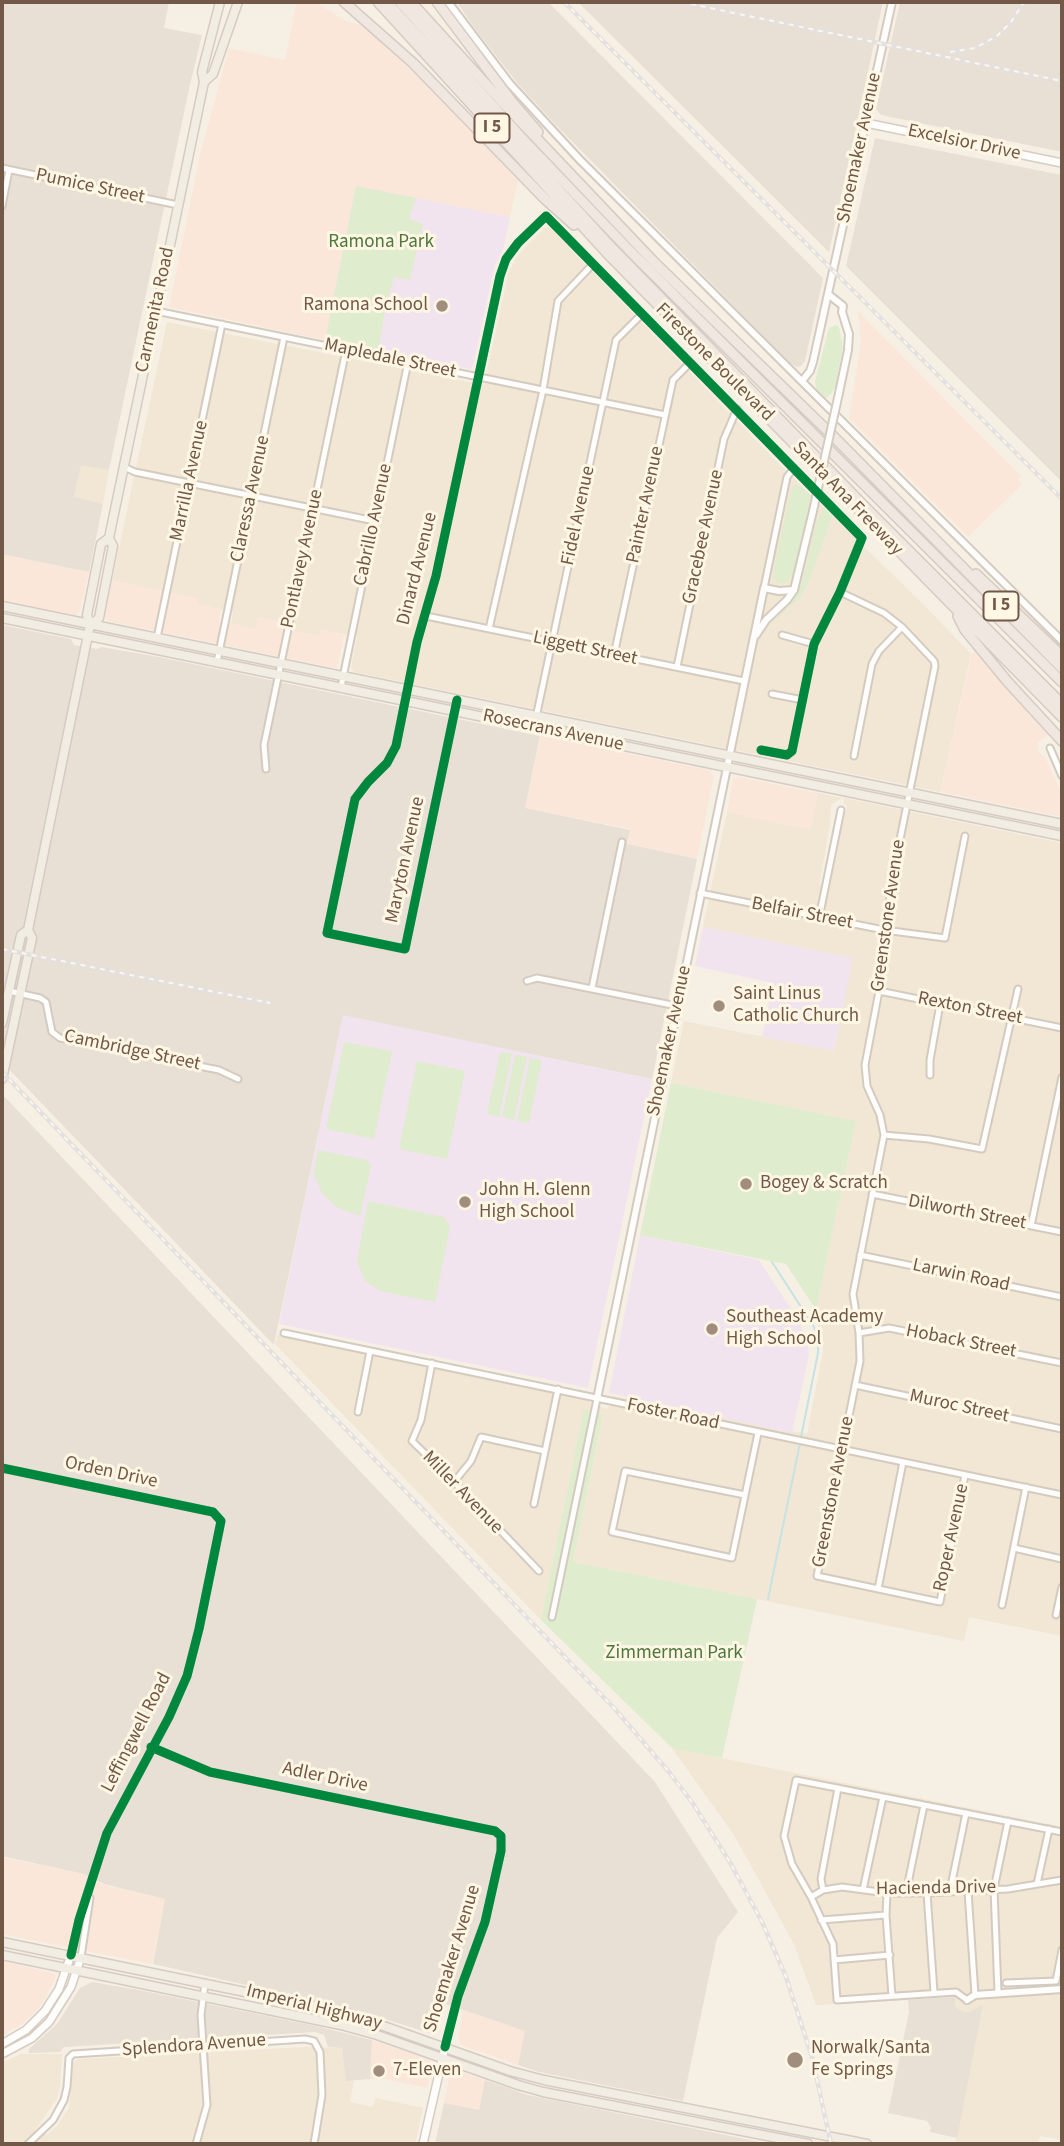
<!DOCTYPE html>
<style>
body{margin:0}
#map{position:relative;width:1064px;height:2146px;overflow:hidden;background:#f6f0e4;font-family:"Source Sans 3",sans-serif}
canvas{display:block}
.frame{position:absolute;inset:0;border:4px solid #725846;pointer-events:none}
</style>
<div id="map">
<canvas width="1064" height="2146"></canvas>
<div class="frame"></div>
</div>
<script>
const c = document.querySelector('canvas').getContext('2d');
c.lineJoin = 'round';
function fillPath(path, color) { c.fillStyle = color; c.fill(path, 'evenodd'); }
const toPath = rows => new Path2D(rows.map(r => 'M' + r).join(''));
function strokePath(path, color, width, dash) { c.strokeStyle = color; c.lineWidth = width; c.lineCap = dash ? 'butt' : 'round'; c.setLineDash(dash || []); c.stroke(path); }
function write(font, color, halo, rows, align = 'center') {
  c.font = font + ' "Source Sans 3",sans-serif'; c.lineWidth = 6; c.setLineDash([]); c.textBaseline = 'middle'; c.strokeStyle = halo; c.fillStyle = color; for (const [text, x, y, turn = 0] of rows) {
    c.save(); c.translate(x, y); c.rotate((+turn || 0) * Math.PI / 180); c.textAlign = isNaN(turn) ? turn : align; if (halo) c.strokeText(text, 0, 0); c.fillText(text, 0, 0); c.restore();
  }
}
fillPath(toPath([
 [549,227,780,465,922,603,971,654,940,792,354,672,351,667,357,637,321,630,319,636,294,631,294,625,259,617,256,629,231,624,233,612,197,604,197,598,112,581,167,322,484,385,508,274,517,256,544,228],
 [81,464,109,470,103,504,74,498],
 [818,793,842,798,831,805,830,825,819,885,829,886,847,806,843,803,844,798,1062,843,1062,1636,969,1617,964,1641,573,1562,603,1416,584,1410,541,1620,275,1344,278,1334,582,1399,607,1409,613,1396,807,1434,823,1351,823,1338,813,1315,818,1314,816,1310,856,1121,671,1083,684,1021,834,1051,852,958,703,927,727,812,810,829],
 [672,1748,1062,1827,1062,2140,1040,2136,1038,2144,955,2144,983,2006,969,2012,963,2012,955,2006,954,1997,816,2005,794,1944,734,1835],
 [307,2047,342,2048,346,2081,354,2080,350,2102,373,2107,376,2098,423,2108,415,2144,2,2144,2,2063,21,2054,62,2054,60,2086,57,2098,34,2132,48,2134,58,2125,69,2108,73,2063,78,2059]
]), '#f2e6d4');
fillPath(toPath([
 [306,2,315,2,346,21,364,26,448,105,518,181,510,217,356,187,325,340,169,307,200,155,229,48,285,60,296,5],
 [858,311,1021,476,1018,479,1022,485,968,537,849,418,861,341],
 [2,554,89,572,79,613,75,615,2,600],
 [112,581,198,598,197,604,221,609,219,622,255,629,258,617,283,622,282,629,319,636,321,630,344,635,338,664,335,668,108,621,105,617],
 [975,650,1048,735,1038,743,1038,751,1046,759,1062,794,1062,817,940,792,972,653],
 [541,736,709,770,714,776,697,859,628,844,630,829,525,808],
 [739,777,818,793,810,829,727,812,733,779],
 [2,1857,83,1874,104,1885,165,1899,152,1964,2,1934],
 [2,1961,53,1973,56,1977,44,2001,35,2012,23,2023,2,2036],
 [463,2010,525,2031,518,2065,461,2045,458,2038],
 [372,2040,429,2059,432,2066,427,2088,380,2078,370,2079],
 [456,2070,485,2080,479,2111,444,2103,450,2074]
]), '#fae7d9');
fillPath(toPath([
 [2,2,169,2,164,28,202,35,189,89,109,470,81,465,74,497,103,504,89,572,2,554],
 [457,2,548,2,823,278,805,361,801,366,797,367,790,363,554,123,518,84,473,26],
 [578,2,883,2,829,252,590,14],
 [900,2,1062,2,1062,152,881,115,876,109],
 [875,138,1062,175,1062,482,846,266],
 [2,625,71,639,74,645,98,649,101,647,159,657,540,736,525,808,630,830,627,844,697,859,652,1079,343,1016,274,1344,272,1343,2,1062],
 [2,1094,655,1782,738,1912,717,1938,683,2101,539,2072,518,2065,525,2031,446,2004,436,2032,432,2034,357,2010,153,1964,165,1899,104,1884,84,1874,2,1856],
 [92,1982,139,1990,316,2026,372,2040,370,2079,346,2081,342,2048,328,2047,324,2035,315,2032,64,2047,60,2052,29,2053,29,2049,57,2024,80,1988],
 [955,1997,955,2006,963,2012,969,2012,983,2005,957,2138,930,2132,931,2127,927,2121,888,2113,909,2012,908,2000],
 [485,2080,528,2095,770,2144,435,2144,444,2103,479,2110]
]), '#e8dfd5');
fillPath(toPath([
 [356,186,510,217,503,249,494,268,473,366,470,369,325,340],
 [703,927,853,958,834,1051,762,1037,773,983,695,966],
 [343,1015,652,1079,588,1388,279,1324],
 [640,1235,759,1260,800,1323,808,1344,809,1355,792,1433,609,1393]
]), '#f2e4ef');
fillPath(toPath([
 [356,186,416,198,409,219,423,224,410,280,394,277,385,311,378,351,325,340],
 [836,325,839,327,843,347,835,387,832,393,826,398,816,388,815,381,829,328],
 [798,485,811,496,808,509,794,571,788,582,780,584,775,580,773,572,790,495,793,486],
 [824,508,832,516,808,583,800,597,770,625,791,602,802,583,817,520],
 [344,1042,392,1051,374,1139,326,1129],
 [500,1052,512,1054,499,1117,487,1114],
 [515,1055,527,1057,514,1120,502,1117],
 [530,1058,542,1060,529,1123,517,1121],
 [417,1061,465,1071,447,1159,399,1149],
 [671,1083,856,1121,816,1310,786,1264,640,1235],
 [318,1150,367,1160,371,1166,360,1216,338,1208,323,1195,314,1175],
 [368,1201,444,1217,450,1227,435,1302,380,1291,365,1281,357,1262],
 [584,1409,603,1415,573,1562,757,1599,722,1758,672,1748,541,1620]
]), '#dfecce');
strokePath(toPath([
 [772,1262,814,1327,818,1339,818,1353,801,1437],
 [768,1599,800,1443]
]), '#c6e2e5', 2);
const minor = toPath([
 [2,168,178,205],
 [2,206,9,170],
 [156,311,665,415],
 [124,467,135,472,375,521],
 [764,588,787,477,794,468],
 [840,592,884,613,902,627,934,661,935,666,892,879,879,991,865,1065,867,1086,880,1115,884,1135,853,1294,859,1333,860,1361,817,1576,940,1602,965,1475],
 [426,616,744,681],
 [489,629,543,390,558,301,592,265],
 [782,635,814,644],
 [157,638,222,324],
 [614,655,673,380,690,363],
 [217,662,284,337],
 [677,667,724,439,737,409],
 [341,687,408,362],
 [772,694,803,700],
 [457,700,405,949,327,933,355,799,368,782,387,763,396,746,417,642,436,576,500,276,506,259,518,243,546,216,862,538,840,592,814,644,792,751,787,755,761,750],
 [534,727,616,340,641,315],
 [1050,748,1062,776],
 [854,756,872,664,879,651,902,627],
 [266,769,264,745,346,350],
 [700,893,884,930,945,938,965,836],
 [819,918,841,810],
 [527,981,537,978,677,1006],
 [592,988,622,842],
 [9,991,40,998,46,1002,52,1032,60,1038,219,1070,238,1079],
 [879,991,1062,1028],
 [930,1075,930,1060,940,1004],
 [884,1135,929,1139,982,1149,1018,989],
 [872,1194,1062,1232],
 [1031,1226,1062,1077],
 [860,1255,1062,1297],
 [284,1333,1062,1495],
 [859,1333,889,1328,1062,1363],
 [432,1363,421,1420,412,1441,454,1482,539,1571],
 [855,1385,1062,1429],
 [358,1412,370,1351],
 [2,1468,213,1512,221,1521,199,1629,187,1676,169,1717,107,1833,79,1920,71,1955],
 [454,1482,471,1461,481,1437,545,1451],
 [745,1495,625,1471,612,1532,732,1558,758,1433],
 [534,1504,558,1389],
 [1014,1548,1062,1559],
 [878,1589,903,1462],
 [1002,1605,1026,1487],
 [1056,1615,1062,1587],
 [552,1617,597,1399],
 [151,1747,210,1772,495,1831,501,1836,501,1851,485,1922,458,1996,445,2047],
 [1037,1884,1049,1829],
 [823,1890,821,1879,838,1788],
 [863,1890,883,1797],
 [950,1891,966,1813],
 [968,1891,975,1995],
 [887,1893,886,1915,892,1996],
 [906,1893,924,1805],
 [927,1893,934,1992],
 [811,1897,823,1890,842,1887,887,1893,927,1893,1008,1889,1062,1880],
 [821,1920,886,1915],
 [81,1957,90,1898],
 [834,1960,890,1955],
 [1006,1983,1056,1981,1062,1950],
 [998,1993,994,1889,1008,1821],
 [967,2000,956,1992,837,2000,833,1944,811,1897,792,1864,784,1836,796,1780,1062,1832],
 [28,2144,53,2120,64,2100,67,2087,69,2058,73,2054,305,2039,314,2041,320,2052,322,2095,314,2144],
 [196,2144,207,2105,201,2015,205,1983]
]);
const tertiary = toPath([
 [448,2,510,84,580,160,1062,641],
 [828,294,843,306,842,312,849,334,848,350,839,393],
 [802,381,810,371,813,362,892,2],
 [756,635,766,620,787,600,794,590,813,511],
 [597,1399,764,588,779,591,794,590],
 [967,2000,975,1995,1062,1989]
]);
const secondary = toPath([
 [866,123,1062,163],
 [2,2044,26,2030,45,2011,59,1989,71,1955],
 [2,2054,32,2038,49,2022,71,1987,81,1957],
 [423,2144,445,2047]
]);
const primary = toPath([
 [204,82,213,74,238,2],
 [2,606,1062,824],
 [2,618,1062,836],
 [90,625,99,618,113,546,109,538,204,82,202,72,220,2],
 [2,1023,21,935,28,930],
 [2,1079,32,938,28,930,90,625,87,615,101,544,109,538],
 [2,1942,347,2013,510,2071,544,2080,867,2144],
 [2,1955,341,2025,377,2035,518,2085,543,2092,808,2144]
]);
const motorway = toPath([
 [344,2,413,63,545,199,574,225],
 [378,2,607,253,1062,717],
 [387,2,612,248,867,509,1062,704],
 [400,2,520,136,629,250,1062,682],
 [411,2,505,105,653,261,835,438,1062,668],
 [437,2,512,102,538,132],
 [976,574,1062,656],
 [958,616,965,630,1007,681,1062,741]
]);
strokePath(minor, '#d4cbc0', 9);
strokePath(tertiary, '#d4cbc0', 10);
strokePath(secondary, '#d6ccc1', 10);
strokePath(primary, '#d5cbc3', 11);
strokePath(motorway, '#d5cbc3', 12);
strokePath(minor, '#fefdfb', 5);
strokePath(tertiary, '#fefdfb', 6);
strokePath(secondary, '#fefdfb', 7);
strokePath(primary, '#f2ede2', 8);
strokePath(motorway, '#f0e7e1', 9);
const rail = toPath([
 [564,2,1062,499],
 [681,2,1062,81],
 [950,52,975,48,997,36,1011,22,1024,2],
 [2,949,270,1003],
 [2,1072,614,1708,669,1772,692,1802,731,1864,762,1922,786,1977,812,2057,831,2144]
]);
strokePath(rail, '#e3e0e2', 4.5);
strokePath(rail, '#fff6e4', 2, [5]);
const tertiaryBridge = toPath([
 [813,511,839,393]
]);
strokePath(tertiaryBridge, '#d4cbc0', 10, []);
strokePath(tertiaryBridge, '#fefdfb', 6);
strokePath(toPath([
 [457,700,405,949,327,933,355,799,368,782,387,763,396,746,417,642,436,576,500,276,506,259,518,243,546,216,862,538,840,592,814,644,792,751,787,755,761,750],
 [2,1468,213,1512,221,1521,199,1629,187,1676,169,1717,107,1833,79,1920,71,1955],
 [151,1747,210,1772,495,1831,501,1836,501,1851,485,1922,458,1996,445,2047]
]), '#00873e', 9);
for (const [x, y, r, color] of [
 [442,306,7,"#a08d7d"],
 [719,1006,7,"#a08d7d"],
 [746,1184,7,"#a08d7d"],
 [465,1202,7,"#a08d7d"],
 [712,1329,7,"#a08d7d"],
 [795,2060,9,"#a08d7d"],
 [379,2071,7,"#a08d7d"]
]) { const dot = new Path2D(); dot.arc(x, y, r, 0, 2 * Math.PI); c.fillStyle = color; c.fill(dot); strokePath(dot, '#fff6e4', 2.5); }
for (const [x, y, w] of [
 [492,128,35],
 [1001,606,35]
]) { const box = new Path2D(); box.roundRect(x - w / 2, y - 14.5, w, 29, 5); c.fillStyle = '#fff6e4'; c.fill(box); strokePath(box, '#725846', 2); }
write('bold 18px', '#725846', null, [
 ["I 5",492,128],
 ["I 5",1001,606]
]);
write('19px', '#725846', '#fff6e4', [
 ["Excelsior Drive",964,143,12],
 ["Shoemaker Avenue",860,148,-78],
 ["Pumice Street",90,187,12],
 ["Carmenita Road",156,310,-78],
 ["Mapledale Street",390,359,12],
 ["Firestone Boulevard",714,363,45],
 ["Marrilla Avenue",190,481,-78],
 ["Claressa Avenue",251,499,-78],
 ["Santa Ana Freeway",847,499,46],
 ["Painter Avenue",646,505,-78],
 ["Fidel Avenue",579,516,-78],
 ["Cabrillo Avenue",374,525,-78],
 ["Gracebee Avenue",704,537,-78],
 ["Pontlavey Avenue",303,559,-78],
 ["Dinard Avenue",418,569,-76],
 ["Liggett Street",585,649,12],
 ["Rosecrans Avenue",553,731,12],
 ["Maryton Avenue",406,860,-78],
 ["Belfair Street",802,914,11],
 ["Greenstone Avenue",889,916,-82],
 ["Rexton Street",970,1009,11],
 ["Shoemaker Avenue",670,1041,-78],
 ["Cambridge Street",132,1051,12],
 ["Dilworth Street",967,1213,11],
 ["Larwin Road",961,1276,12],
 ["Hoback Street",961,1342,11],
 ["Muroc Street",959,1407,12],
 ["Foster Road",673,1415,12],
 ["Orden Drive",111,1473,12],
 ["Greenstone Avenue",834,1492,-79],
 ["Miller Avenue",462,1493,46],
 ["Roper Avenue",952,1538,-78],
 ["Leffingwell Road",137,1733,-63],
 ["Adler Drive",325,1778,12],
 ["Hacienda Drive",936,1889,-1],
 ["Shoemaker Avenue",453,1959,-73],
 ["Imperial Highway",314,2008,14],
 ["Splendora Avenue",194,2046,-4]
]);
write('19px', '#4c783e', '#fff6e4', [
 ["Ramona Park",381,243],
 ["Zimmerman Park",674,1654]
]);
write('19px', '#725846', '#fff6e4', [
 ["Ramona School",428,306,"right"],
 ["Saint Linus",733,995],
 ["Catholic Church",733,1017],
 ["Bogey & Scratch",760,1184],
 ["John H. Glenn",479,1191],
 ["High School",479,1213],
 ["Southeast Academy",726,1318],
 ["High School",726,1340],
 ["Norwalk/Santa",811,2049],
 ["Fe Springs",811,2071],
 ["7-Eleven",393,2071]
], 'left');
</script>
